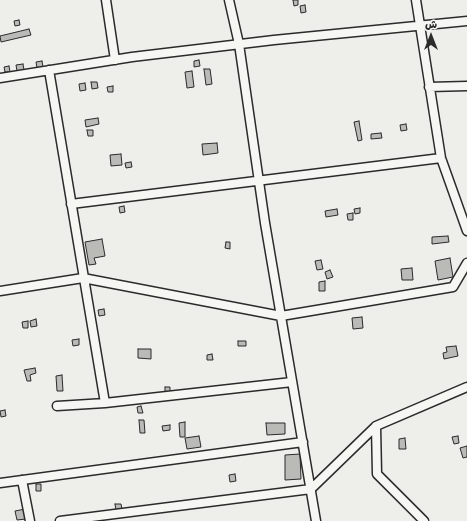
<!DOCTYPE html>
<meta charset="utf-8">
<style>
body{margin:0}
#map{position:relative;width:467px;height:521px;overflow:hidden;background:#eeeeea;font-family:Caveat,"Playpen Sans Arabic",sans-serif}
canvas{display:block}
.north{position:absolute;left:411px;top:16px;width:40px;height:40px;-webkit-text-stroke:3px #f6f6f2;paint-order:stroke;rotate:0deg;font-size:11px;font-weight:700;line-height:16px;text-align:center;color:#2b2b2b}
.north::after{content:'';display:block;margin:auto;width:14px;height:18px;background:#2b2b2b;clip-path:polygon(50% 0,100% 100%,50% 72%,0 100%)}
</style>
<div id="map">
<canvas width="467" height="521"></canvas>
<div class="north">ش</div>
</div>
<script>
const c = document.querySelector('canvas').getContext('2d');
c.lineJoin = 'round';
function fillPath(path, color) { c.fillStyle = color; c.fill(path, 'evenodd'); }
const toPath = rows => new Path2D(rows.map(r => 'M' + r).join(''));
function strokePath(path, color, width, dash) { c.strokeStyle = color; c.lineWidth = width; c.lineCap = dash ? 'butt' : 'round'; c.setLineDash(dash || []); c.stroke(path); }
const building = toPath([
 [293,0,298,0,298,5,294,6,293,0],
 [305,5,306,12,301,13,300,6,305,5],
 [19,20,20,25,15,26,14,21,19,20],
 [29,29,31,35,1,42,0,36,29,29],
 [199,60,200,66,194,67,194,61,199,60],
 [42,61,43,67,37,68,36,62,42,61],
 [23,64,24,70,17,71,16,65,23,64],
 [9,66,10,72,5,72,4,67,9,66],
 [204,69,210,69,212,84,206,85,204,69],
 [192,71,194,87,187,88,185,72,192,71],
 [91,82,97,82,98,88,92,89,91,82],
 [85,83,86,90,80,91,79,84,85,83],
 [113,86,113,92,108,92,107,87,113,86],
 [98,118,99,124,86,127,85,120,98,118],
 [359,121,362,140,358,141,354,122,359,121],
 [406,124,407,130,401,131,400,125,406,124],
 [87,130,93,130,93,136,88,136,87,130],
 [381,133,382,138,371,139,371,134,381,133],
 [217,143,218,153,203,155,202,144,217,143],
 [121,154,122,165,111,166,110,155,121,154],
 [131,162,132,167,126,168,125,163,131,162],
 [124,206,125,212,120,213,119,207,124,206],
 [360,208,360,213,355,214,354,209,360,208],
 [337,209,338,215,326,217,325,211,337,209],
 [353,213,353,220,348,220,347,214,353,213],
 [448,236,449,242,432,244,432,237,448,236],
 [102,239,105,256,94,258,96,264,89,265,85,242,102,239],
 [226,242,230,242,230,249,225,248,226,242],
 [450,258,453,277,438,280,435,261,450,258],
 [321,260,323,269,317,270,315,261,321,260],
 [412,268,413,280,402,280,401,269,412,268],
 [330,270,333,277,327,279,325,272,330,270],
 [325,281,325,291,319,291,319,282,325,281],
 [104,309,105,315,99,316,98,310,104,309],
 [362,317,363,328,353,329,352,318,362,317],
 [36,319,37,326,31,327,30,321,36,319],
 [28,321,28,328,23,328,22,322,28,321],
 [79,339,79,345,73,346,72,340,79,339],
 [238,341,246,341,246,346,238,346,238,341],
 [456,346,458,356,444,359,443,353,447,352,446,347,456,346],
 [138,349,151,349,151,359,138,358,138,349],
 [212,354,213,360,207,360,207,355,212,354],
 [35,368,36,373,30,375,31,381,27,381,24,370,35,368],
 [62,375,63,391,57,391,56,376,62,375],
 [165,387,170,387,170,392,165,392,165,387],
 [141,406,143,413,138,413,137,407,141,406],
 [5,410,6,416,1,417,0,411,5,410],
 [139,420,144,420,145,433,140,433,139,420],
 [185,422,185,437,180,437,179,423,185,422],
 [266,423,285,423,285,434,267,435,266,423],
 [170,425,170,430,163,431,162,426,170,425],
 [199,436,201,447,187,449,185,438,199,436],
 [458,436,459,443,454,444,452,437,458,436],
 [405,438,406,449,399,449,399,439,405,438],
 [467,446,467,457,463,458,460,448,467,446],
 [300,454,301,479,285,480,285,455,300,454],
 [235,474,236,481,230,482,229,475,235,474],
 [36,484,41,484,41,491,36,491,36,484],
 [115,504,121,504,122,509,116,510,115,504],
 [25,509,26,519,17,520,15,511,25,509]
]);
fillPath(building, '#babab7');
strokePath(building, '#2b2b2b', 1);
const street = toPath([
 [106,0,115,60],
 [229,0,239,44,265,223,316,521],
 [416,0,441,158,467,231],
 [49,70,105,403],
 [0,78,132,57,274,40,467,21],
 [429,87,467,86],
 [71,204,441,158],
 [0,291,83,278,281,316,453,287,467,263],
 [57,406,105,403,292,382],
 [376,426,377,474,424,521],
 [22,480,30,521],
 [0,483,303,442],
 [60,521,311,489,376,426,467,387]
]);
strokePath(street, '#2b2b2b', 11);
strokePath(street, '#f6f6f2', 8);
</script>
